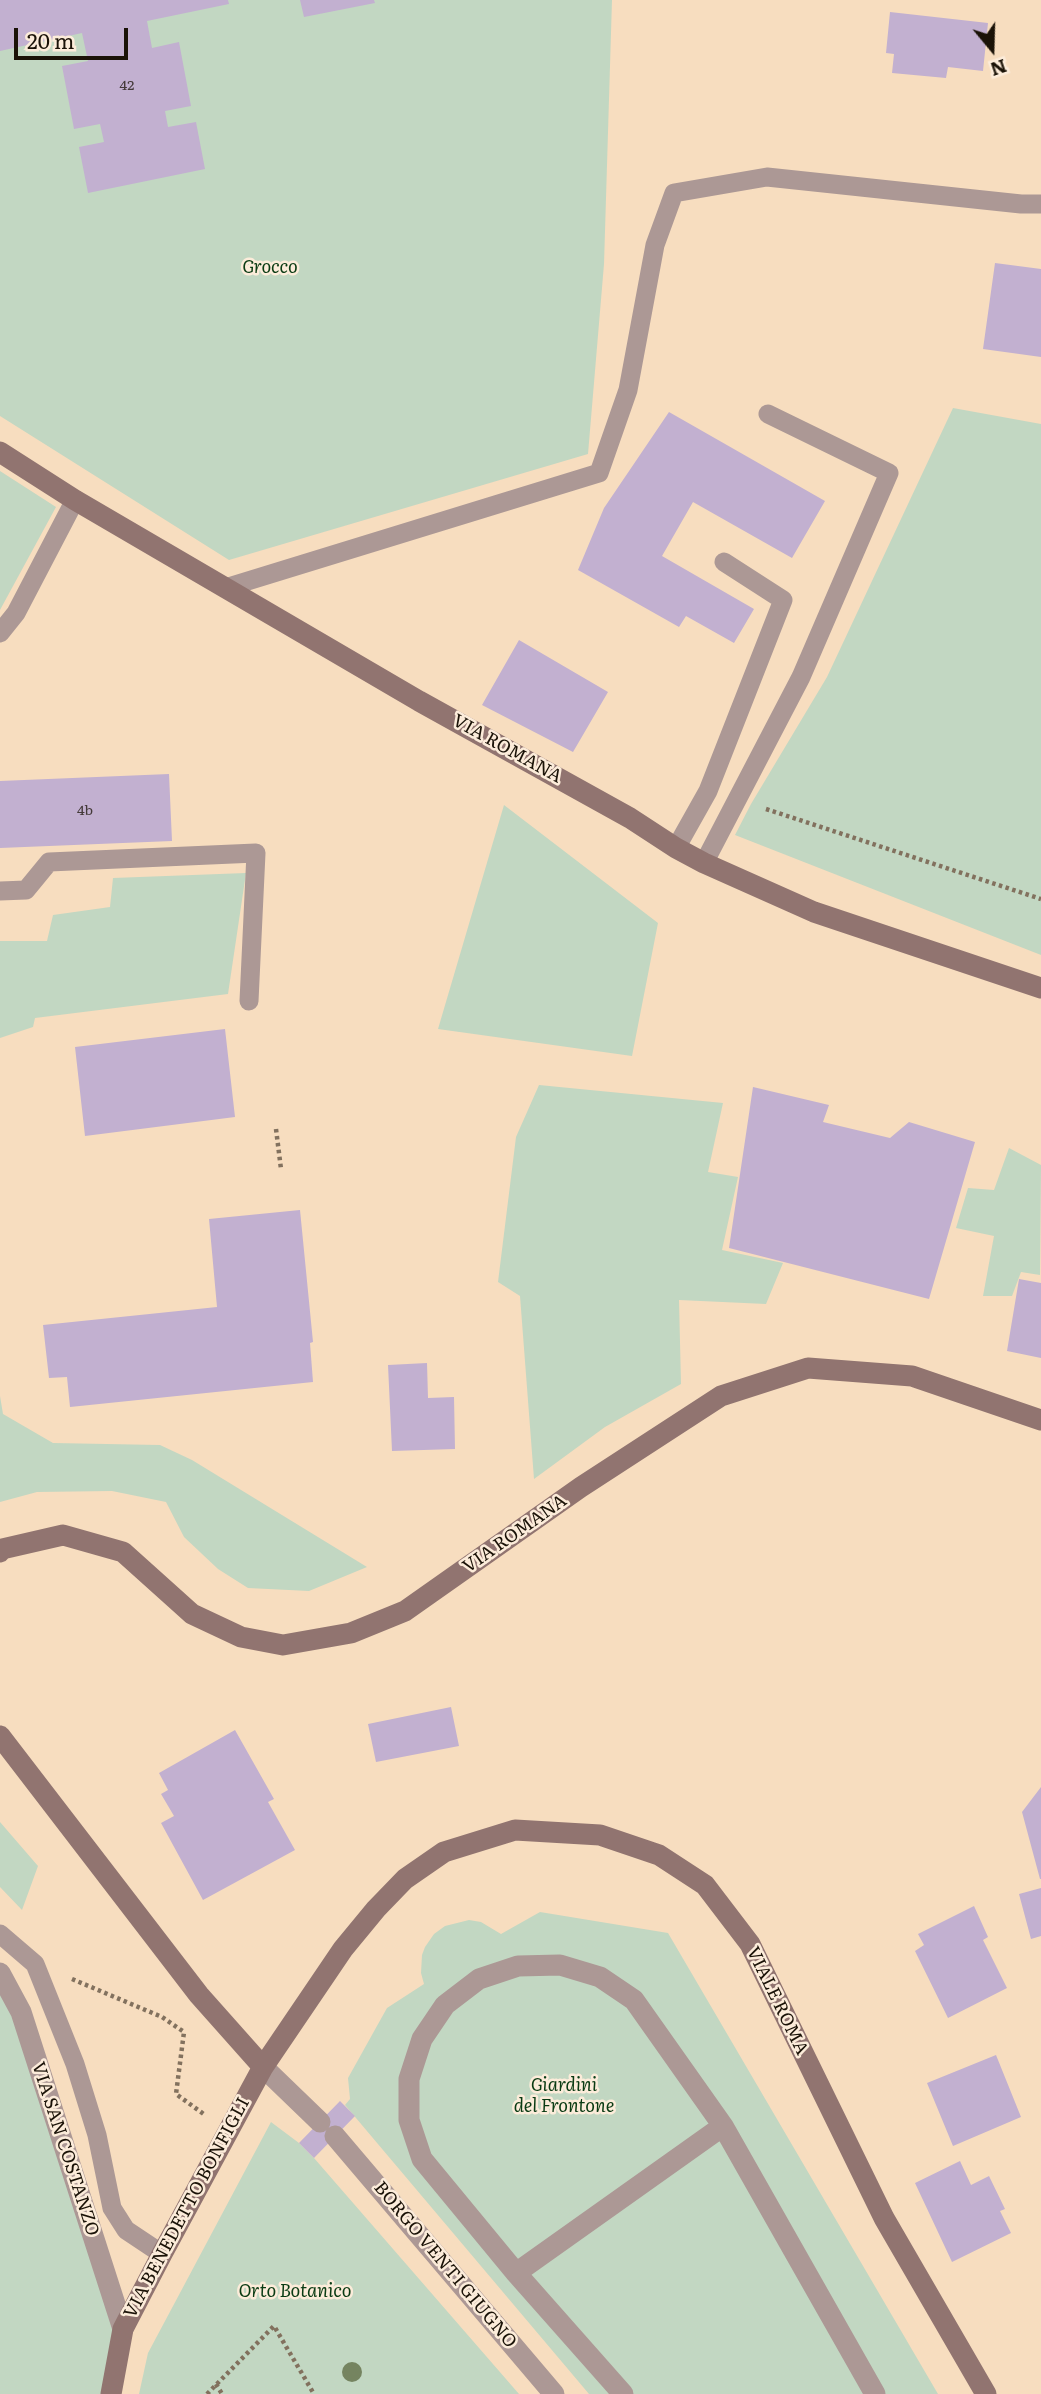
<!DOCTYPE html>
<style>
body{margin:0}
#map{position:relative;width:1041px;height:2394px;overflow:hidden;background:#f7ddbf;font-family:Literata,serif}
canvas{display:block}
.north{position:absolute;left:957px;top:14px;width:70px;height:70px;-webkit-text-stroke:5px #fcecda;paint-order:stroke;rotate:161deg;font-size:19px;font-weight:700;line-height:28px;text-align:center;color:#1a1207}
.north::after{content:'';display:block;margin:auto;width:24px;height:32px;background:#1a1207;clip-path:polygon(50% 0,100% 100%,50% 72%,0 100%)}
.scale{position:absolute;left:14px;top:28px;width:114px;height:32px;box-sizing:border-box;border:4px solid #1a1207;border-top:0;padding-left:9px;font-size:21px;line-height:24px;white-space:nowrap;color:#1a1207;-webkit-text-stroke:5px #fcecda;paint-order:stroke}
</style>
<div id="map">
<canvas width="1041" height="2394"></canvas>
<div class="north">N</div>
<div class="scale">20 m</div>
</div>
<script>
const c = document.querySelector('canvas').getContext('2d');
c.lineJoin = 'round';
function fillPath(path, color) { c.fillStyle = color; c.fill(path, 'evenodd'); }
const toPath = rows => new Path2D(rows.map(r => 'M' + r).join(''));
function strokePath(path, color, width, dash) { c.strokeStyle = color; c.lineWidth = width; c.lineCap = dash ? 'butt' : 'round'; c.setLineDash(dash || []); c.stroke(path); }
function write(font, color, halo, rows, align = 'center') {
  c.font = font + ' Literata,serif'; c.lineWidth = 5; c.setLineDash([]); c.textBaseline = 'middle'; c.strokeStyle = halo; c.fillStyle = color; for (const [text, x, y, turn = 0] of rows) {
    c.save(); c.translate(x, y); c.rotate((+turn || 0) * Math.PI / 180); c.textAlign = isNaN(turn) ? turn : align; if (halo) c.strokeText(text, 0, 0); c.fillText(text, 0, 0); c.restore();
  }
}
fillPath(toPath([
 [0,0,612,0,604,264,588,454,229,560,0,416],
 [953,408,1041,424,1041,955,735,835,751,804,827,677],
 [0,471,56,507,0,610],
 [504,805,658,923,632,1056,438,1029],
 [246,873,228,994,35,1018,33,1027,0,1038,0,941,47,941,53,915,110,907,113,878],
 [539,1085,723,1103,708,1172,738,1177,722,1250,783,1263,766,1304,679,1300,681,1384,605,1427,534,1479,520,1296,498,1282,516,1137],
 [1009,1148,1041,1165,1040,1275,1021,1272,1012,1296,983,1296,994,1236,956,1228,968,1188,994,1190],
 [0,1396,3,1414,53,1443,160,1445,192,1460,367,1567,309,1591,248,1588,218,1569,184,1537,166,1502,112,1491,37,1492,0,1502],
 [0,1822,38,1866,22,1910,0,1887],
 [540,1912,668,1933,938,2394,589,2394,345,2105,350,2099,348,2078,387,2008,424,1984,421,1973,422,1955,425,1947,434,1934,445,1926,469,1920,481,1922,501,1934],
 [0,1973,123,2329,114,2394,0,2394],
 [271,2122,299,2143,314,2158,519,2394,139,2394,148,2353]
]), '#c2d7c2');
fillPath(toPath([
 [0,0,228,0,229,4,147,21,152,48,179,42,191,106,165,111,168,127,196,122,205,169,88,193,79,147,104,142,100,124,74,129,62,66,88,61,82,33,0,51],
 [300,0,374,0,375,3,304,17],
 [890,12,988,23,983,71,948,67,946,78,892,73,894,54,886,53],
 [995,263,1041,269,1041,357,983,349],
 [669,412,825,501,792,558,693,502,662,556,754,609,734,643,686,616,679,627,578,570,604,508],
 [519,640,608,692,573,752,482,705],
 [169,774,172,841,0,848,0,781],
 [225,1029,235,1117,85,1136,75,1047],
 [753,1087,829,1105,823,1122,890,1138,909,1122,975,1142,929,1299,729,1248],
 [300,1210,313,1342,310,1343,313,1382,70,1407,67,1377,49,1378,43,1325,217,1307,209,1219],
 [1019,1279,1041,1283,1041,1358,1007,1351],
 [427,1363,428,1398,454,1397,455,1449,392,1451,388,1365],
 [451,1707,459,1746,376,1762,368,1724],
 [235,1730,274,1799,268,1802,295,1850,203,1900,161,1823,174,1816,161,1794,168,1790,159,1773],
 [1041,1787,1041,1879,1040,1879,1022,1812],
 [1041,1888,1041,1936,1031,1939,1019,1894],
 [974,1906,988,1937,983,1940,1007,1988,948,2018,915,1951,924,1945,918,1934],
 [996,2055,1021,2117,953,2146,927,2083],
 [340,2101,355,2116,314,2158,299,2143],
 [960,2161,971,2185,989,2176,1005,2209,1000,2211,1011,2233,952,2262,915,2183]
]), '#c2b0d0');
strokePath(toPath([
 [766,809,1041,899],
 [276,1129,281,1169],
 [72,1979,162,2017,184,2032,176,2094,205,2115],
 [216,2384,222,2394],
 [207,2394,274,2326,314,2394]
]), '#82715e', 4.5, [3.5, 3.5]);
strokePath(toPath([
 [225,588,599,473,628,390,655,245,674,193,767,177,1021,204,1041,204],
 [0,633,16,613,75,500],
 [676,848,708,791,783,600,724,562],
 [704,863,801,677,889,473,768,414],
 [0,891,26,890,49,862,256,853,249,1001],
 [0,1934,35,1964,75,2064,97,2135,112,2208,126,2230,162,2254]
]), '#ac9895', 19);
strokePath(toPath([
 [0,1973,21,2012,123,2329],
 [263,2067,320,2122],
 [335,2136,554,2394],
 [516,2273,422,2159,409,2120,409,2079,422,2039,445,2005,479,1979,518,1966,560,1965,600,1977,634,2000,723,2126],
 [623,2394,516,2273,723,2126,875,2394]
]), '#ac9895', 21);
strokePath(toPath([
 [0,452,75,500,419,701,630,818,676,848,704,863,814,912,1041,988],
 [0,1552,2,1549,63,1535,123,1552,192,1614,241,1637,283,1645,351,1633,405,1611,581,1487,721,1396,808,1368,912,1376,1041,1420],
 [0,1736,199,1995,263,2067],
 [111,2394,123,2329,162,2254,263,2067,343,1949,376,1909,405,1879,444,1852,515,1830,600,1835,659,1855,705,1885,750,1944,884,2218,986,2394]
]), '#917470', 21);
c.fillStyle = '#758460';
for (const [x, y] of [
 [352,2372]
]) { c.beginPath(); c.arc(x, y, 10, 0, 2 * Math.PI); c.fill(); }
write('14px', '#443a39', null, [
 ["42",127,86],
 ["4b",85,811]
]);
write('italic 18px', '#0a3b13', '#fcecda', [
 ["Grocco",270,268],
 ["Giardini",564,2086],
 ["del Frontone",564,2107],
 ["Orto Botanico",295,2292]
]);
write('18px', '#1a1207', '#fcecda', [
 ["VIA ROMANA",507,749,29],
 ["VIA ROMANA",515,1534,-35],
 ["VIALE ROMA",777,2001,64],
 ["VIA SAN COSTANZO",65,2149,72],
 ["VIA BENEDETTO BONFIGLI",187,2208,-62],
 ["BORGO VENTI GIUGNO",445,2265,50]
]);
</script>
